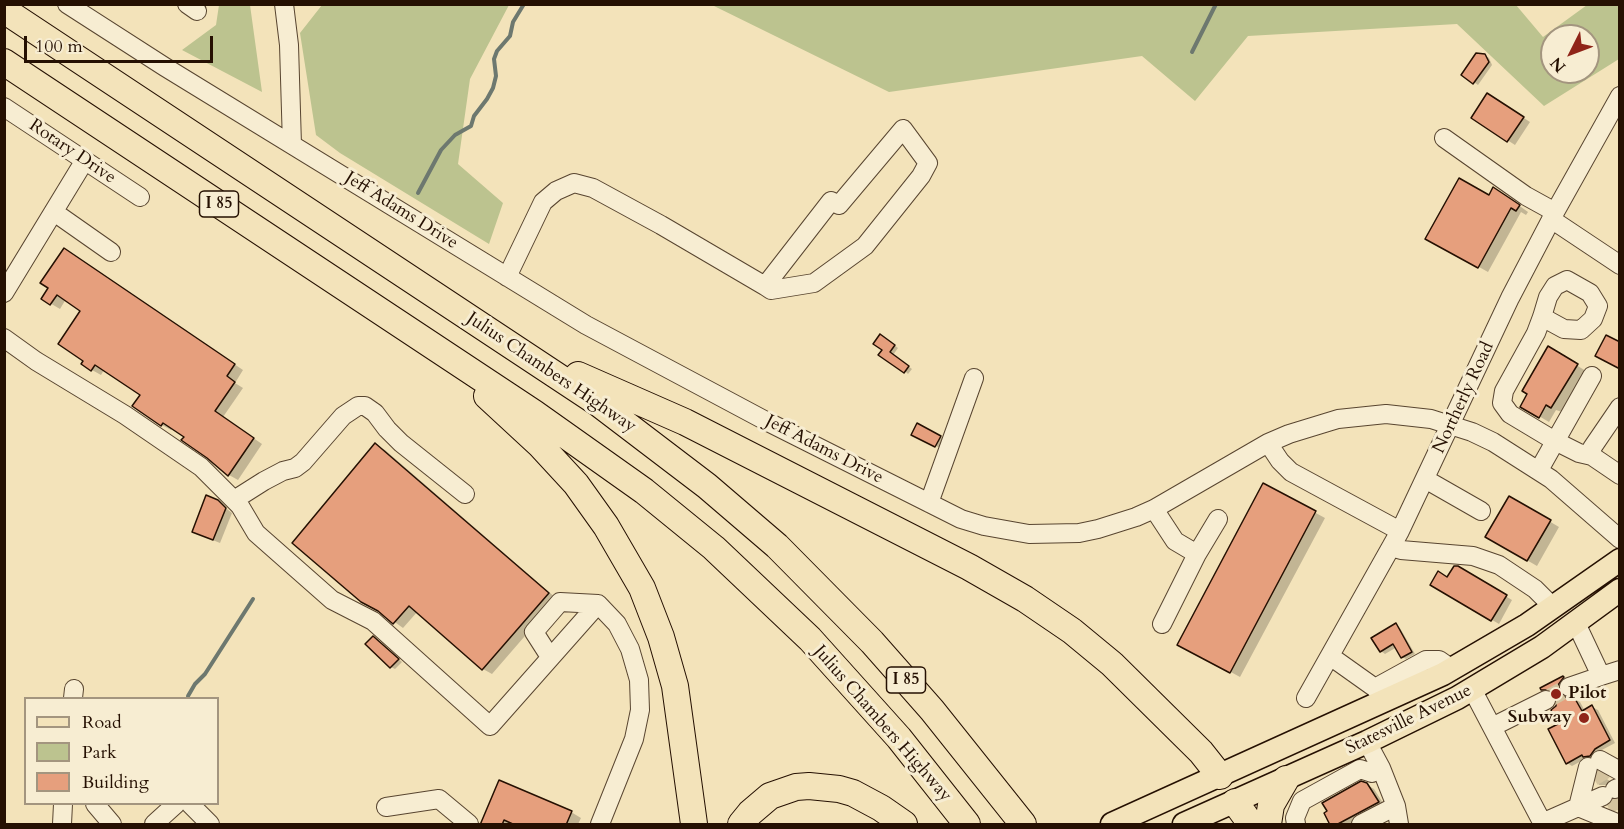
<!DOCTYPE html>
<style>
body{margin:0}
#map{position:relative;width:1624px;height:829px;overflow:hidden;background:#f3e3ba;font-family:Cardo,serif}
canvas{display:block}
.frame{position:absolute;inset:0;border:6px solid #251002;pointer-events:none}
.legend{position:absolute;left:24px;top:697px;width:195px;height:108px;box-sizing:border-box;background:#f7edd2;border:2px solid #a3957f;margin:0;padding:8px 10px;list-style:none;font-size:18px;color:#251002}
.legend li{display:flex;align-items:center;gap:12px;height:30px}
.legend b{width:30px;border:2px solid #a3957f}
.north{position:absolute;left:1540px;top:24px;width:60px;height:60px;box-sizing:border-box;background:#f7edd2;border:2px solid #a3957f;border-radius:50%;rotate:228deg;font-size:16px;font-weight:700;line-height:24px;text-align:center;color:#251002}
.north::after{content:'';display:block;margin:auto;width:21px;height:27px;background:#8f2418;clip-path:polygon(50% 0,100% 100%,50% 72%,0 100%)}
.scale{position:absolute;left:24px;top:36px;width:189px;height:27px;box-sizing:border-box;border:3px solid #251002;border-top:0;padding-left:8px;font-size:18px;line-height:21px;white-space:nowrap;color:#251002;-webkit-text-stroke:4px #f7edd2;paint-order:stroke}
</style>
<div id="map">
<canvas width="1624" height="829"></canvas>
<div class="frame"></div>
<ul class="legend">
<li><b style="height:8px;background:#f3e3ba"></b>Road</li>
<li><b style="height:16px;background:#bcc38f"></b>Park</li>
<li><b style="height:16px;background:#e69f7d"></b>Building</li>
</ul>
<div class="north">N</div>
<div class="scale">100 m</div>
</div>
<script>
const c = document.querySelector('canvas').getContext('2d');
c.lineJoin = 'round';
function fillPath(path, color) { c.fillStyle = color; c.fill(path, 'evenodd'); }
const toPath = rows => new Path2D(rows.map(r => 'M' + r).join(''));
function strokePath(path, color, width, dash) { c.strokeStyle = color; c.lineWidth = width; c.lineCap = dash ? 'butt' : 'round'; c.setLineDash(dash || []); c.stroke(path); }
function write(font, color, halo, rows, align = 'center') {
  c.font = font + ' Cardo,serif'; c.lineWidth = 6; c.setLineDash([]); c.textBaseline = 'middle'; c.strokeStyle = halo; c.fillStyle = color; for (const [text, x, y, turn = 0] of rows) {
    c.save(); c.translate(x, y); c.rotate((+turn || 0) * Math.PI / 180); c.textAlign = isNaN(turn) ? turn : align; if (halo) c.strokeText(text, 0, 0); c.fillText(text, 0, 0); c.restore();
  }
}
fillPath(toPath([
 [219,5,250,5,262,92,182,50,216,25],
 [322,5,509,5,470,79,458,164,503,203,489,244,340,153,316,135,300,33],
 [1516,5,1543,37,1587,5,1619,5,1619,59,1544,106,1457,24,1248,36,1195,101,1142,56,889,92,712,5],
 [1552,36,1588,36,1588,72,1552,72]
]), '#bcc38f');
fillPath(toPath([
 [1484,55,1489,58,1492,65,1478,85,1463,74],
 [1495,99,1530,122,1515,145,1473,118],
 [1503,194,1528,212,1526,215,1521,212,1488,272,1427,238,1489,197],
 [73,256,243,370,235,383,243,388,223,417,262,444,238,480,229,475,186,436,173,428,171,430,162,425,134,406,142,395,104,370,101,375,92,370,85,360,82,310,66,299,60,309,43,299],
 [885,338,898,348,893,355,912,369,908,374,884,350],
 [1548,348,1586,371,1562,412,1556,410,1549,422,1522,406],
 [918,425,945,439,940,448,913,434],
 [375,445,385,450,557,599,492,674,483,669,418,611,403,628,381,612],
 [1264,485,1325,518,1240,677,1179,644],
 [1510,498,1559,527,1537,566,1487,537],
 [218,502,232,513,220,543,200,535],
 [1458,568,1512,600,1499,624,1432,584,1448,579],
 [1396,625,1400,628,1415,654,1406,659,1402,657,1397,647,1385,654,1381,651],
 [377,640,402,662,395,669,391,667],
 [1563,677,1569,681,1563,689,1567,700,1574,699,1580,702,1585,711,1592,707,1598,710,1615,743,1600,751,1595,759,1587,758,1572,766,1567,763,1556,693,1548,692,1542,689],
 [1599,774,1610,781,1607,785,1599,785,1597,782],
 [500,782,571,812,581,818,578,824,485,824],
 [1366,784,1374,789,1385,806,1350,824,1332,824],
 [1614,801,1620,801,1620,811,1611,807]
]), '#0003');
strokePath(toPath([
 [1192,52,1216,4],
 [418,193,441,150,455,135,471,126,474,116,487,99,493,88,496,76,494,59,497,51,510,36,513,22,524,4],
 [188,696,195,684,205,674,253,599]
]), '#6d786f', 4);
const building = toPath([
 [1476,53,1485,54,1489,62,1473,84,1461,75,1476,53],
 [1487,93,1524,117,1507,142,1471,118,1487,93],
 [1459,178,1489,195,1493,187,1520,205,1516,211,1511,208,1478,268,1425,239,1459,178],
 [64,248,235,364,227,376,235,382,215,411,254,438,228,476,207,458,181,440,184,437,163,423,161,426,132,406,140,395,95,365,91,371,81,364,83,361,58,344,80,311,57,295,50,305,41,299,48,288,40,283,64,248],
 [880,334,895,345,890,352,909,366,904,373,878,355,882,350,873,344,880,334],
 [1606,335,1620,342,1620,369,1595,356,1606,335],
 [1548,346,1578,364,1551,408,1546,405,1539,418,1520,407,1527,394,1522,391,1548,346],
 [917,423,941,436,935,447,911,435,917,423],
 [375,443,549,593,482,670,409,606,393,624,378,611,361,602,292,543,375,443],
 [1263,483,1316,511,1230,673,1177,645,1263,483],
 [206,495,218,500,226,508,213,540,192,532,206,495],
 [1509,496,1551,520,1527,561,1485,537,1509,496],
 [1454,566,1458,566,1507,595,1491,621,1430,585,1438,571,1447,577,1454,566],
 [1396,623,1412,652,1401,658,1393,644,1380,652,1371,638,1396,623],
 [373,636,399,659,390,668,365,644,373,636],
 [1563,676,1564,677,1558,685,1561,695,1567,698,1574,697,1582,711,1592,705,1610,740,1595,749,1590,756,1583,757,1582,755,1566,764,1548,729,1558,724,1551,710,1556,706,1556,696,1552,690,1541,690,1540,688,1563,676],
 [499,780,572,811,566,825,515,825,504,820,502,825,480,825,499,780],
 [1361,781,1367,783,1379,802,1336,825,1330,825,1324,813,1327,811,1322,803,1361,781]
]);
fillPath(building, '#e69f7d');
strokePath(building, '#251002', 1.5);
strokePath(toPath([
 [1546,700,1569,687],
 [1593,777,1605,770],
 [1607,805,1619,799]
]), '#d4c39e', 18, [18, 9]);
const minor = toPath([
 [67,4,165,67,586,325,766,421,961,519,984,526,1029,534,1079,533,1098,529,1136,517,1154,509,1268,443,1289,434,1338,419,1386,414,1431,419,1472,432,1493,442,1551,479,1620,539],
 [187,4,197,11],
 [284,4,289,45,292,145],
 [4,107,140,197],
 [1444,138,1526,196,1555,212],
 [54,212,111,252],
 [1551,219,1620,265],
 [507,277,543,202,556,191,574,183,593,188,661,225,765,286,771,290,814,283,865,246,921,176,928,163,903,129,839,205,831,201,765,286],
 [4,293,85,160],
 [1542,317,1564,329,1581,330,1593,319,1598,306,1590,293,1567,280,1555,286,1548,297,1542,317,1536,333,1504,391,1502,403,1510,414,1555,441,1579,453,1592,456],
 [4,338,36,361,125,415,201,467,240,506,256,533,332,600,373,621,490,726,598,604],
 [1620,407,1592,448,1592,456,1620,475],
 [1268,443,1280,461,1291,472,1400,531],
 [1539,470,1592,376],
 [1425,479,1481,511],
 [234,500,264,481,283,471,295,468,303,462,343,416,358,406,365,406,375,413,387,429,401,443,465,494],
 [929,503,974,378],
 [1154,509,1175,541,1197,554,1162,624],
 [1391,547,1401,550,1473,556,1499,565,1535,589,1554,608],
 [1197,554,1218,519],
 [598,604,617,624,630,649,639,680,640,710,634,739,600,824],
 [1576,623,1601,676,1620,670],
 [1330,656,1375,688,1382,697],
 [550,657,534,632,560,602,598,604],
 [1569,687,1601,676],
 [1375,688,1426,660,1439,660,1452,669],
 [1472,689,1543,824],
 [73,698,74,689],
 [1306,698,1400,531,1510,298,1555,212,1620,96],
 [1492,727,1546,700],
 [1367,742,1381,768,1396,806,1399,824],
 [1600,760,1620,771],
 [1588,767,1578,807,1617,823],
 [1615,789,1620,787],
 [95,804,112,824],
 [190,804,210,824],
 [386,807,439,799,469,824],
 [1542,823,1603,796],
 [62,824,63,804],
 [154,824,176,804],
 [1296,824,1295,818,1302,801,1360,769,1372,773,1381,768],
 [1361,824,1396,806]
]);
const major = toPath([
 [1112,824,1443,674,1527,625,1620,560],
 [1184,824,1367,742,1457,698,1542,647,1620,590]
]);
const highway = toPath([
 [4,10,598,403,707,486,777,546,872,642,932,710,1023,824],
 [4,62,534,413,644,491,714,548,810,639,899,738,967,824],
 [578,375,685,422,969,567,1025,599,1072,631,1112,664,1201,752,1220,776],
 [487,396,540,445,576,484,606,526,642,588,661,637,675,686,694,824],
 [1235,802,1251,824],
 [741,824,750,813,770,796,796,787,809,786,839,789,853,793,881,808,904,824],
 [1268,824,1271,805,1286,779]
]);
strokePath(minor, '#584530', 20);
strokePath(major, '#251002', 25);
strokePath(highway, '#251002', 28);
strokePath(minor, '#f7edd2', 18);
strokePath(major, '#f3e3ba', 22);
strokePath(highway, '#f3e3ba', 26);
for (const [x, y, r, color] of [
 [1556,694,6,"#8f2418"],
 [1584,718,6,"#8f2418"]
]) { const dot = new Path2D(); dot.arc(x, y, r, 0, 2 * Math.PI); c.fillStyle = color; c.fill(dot); strokePath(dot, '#f7edd2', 2); }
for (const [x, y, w] of [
 [219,204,39],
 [906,680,39]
]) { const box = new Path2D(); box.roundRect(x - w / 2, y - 13, w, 26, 4.5); c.fillStyle = '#f7edd2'; c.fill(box); strokePath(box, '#251002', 1.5); }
write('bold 16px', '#251002', null, [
 ["I 85",219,204],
 ["I 85",906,680]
]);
write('18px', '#251002', '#f7edd2', [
 ["Rotary Drive",72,152,34],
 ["Jeff Adams Drive",401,211,32],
 ["Julius Chambers Highway",551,373,34],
 ["Northerly Road",1464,398,-65],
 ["Jeff Adams Drive",824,450,27],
 ["Statesville Avenue",1409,720,-26],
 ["Julius Chambers Highway",882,724,49]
]);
write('bold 18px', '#251002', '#f7edd2', [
 ["Pilot",1568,694],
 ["Subway",1572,718,"right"]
], 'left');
</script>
